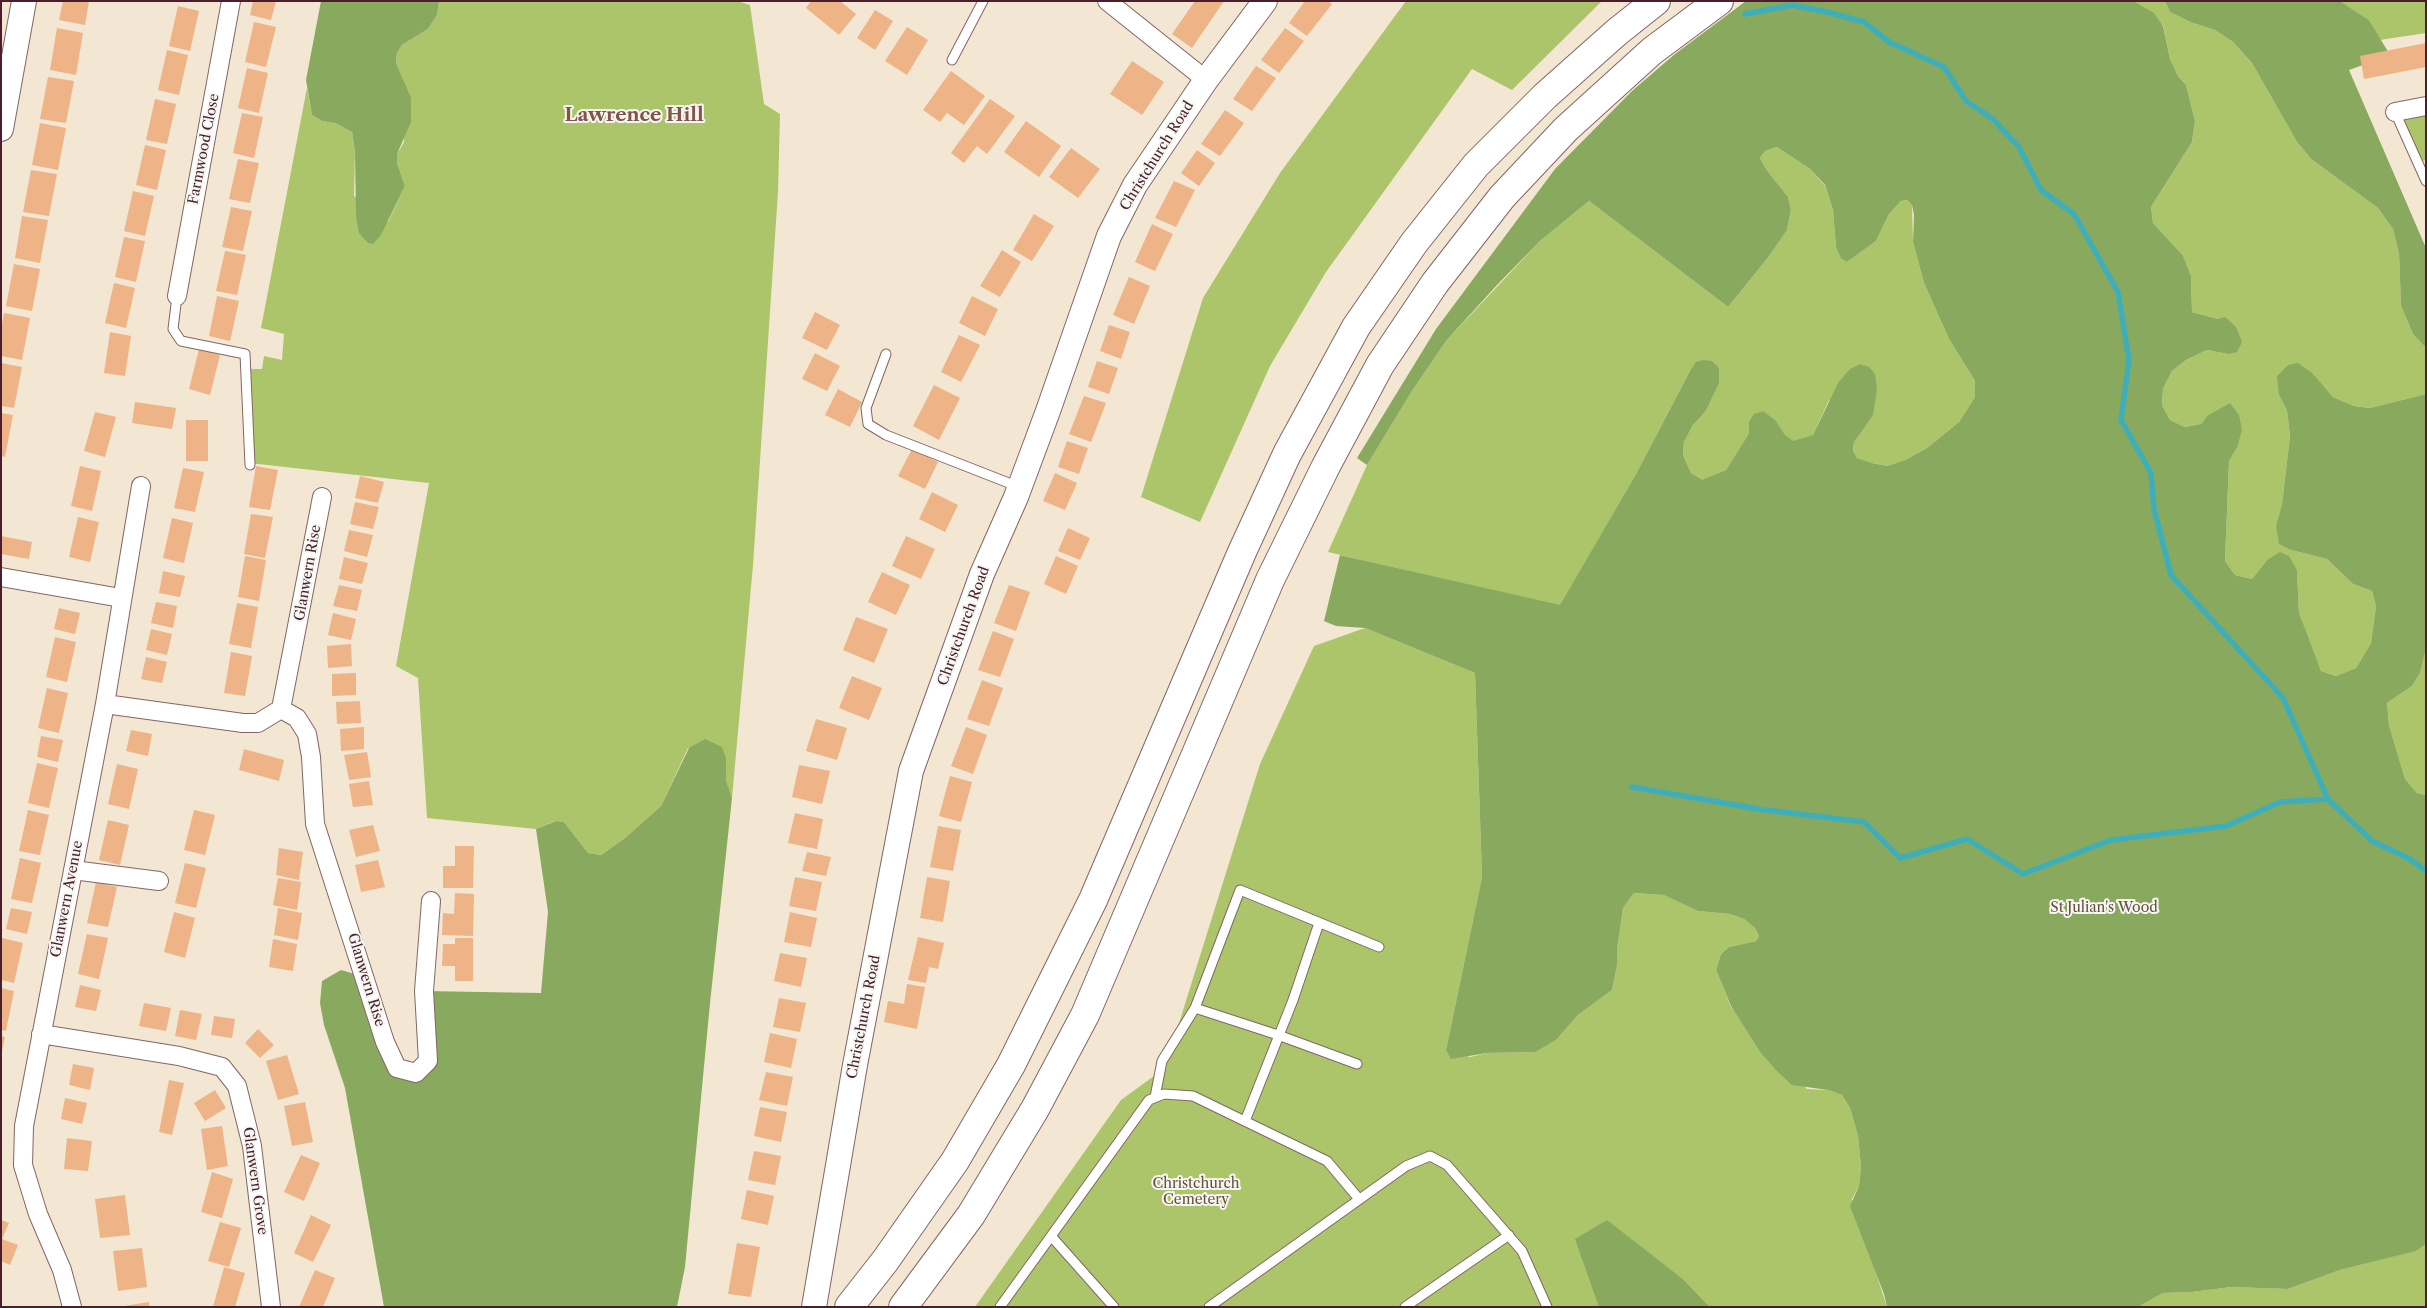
<!DOCTYPE html>
<style>
body{margin:0}
#map{position:relative;width:2427px;height:1308px;overflow:hidden;background:#f3e6d2;font-family:"Libre Caslon Text",serif}
canvas{display:block}
.frame{position:absolute;inset:0;border:2px solid #4a1f2b;pointer-events:none}
</style>
<div id="map">
<canvas width="2427" height="1308"></canvas>
<div class="frame"></div>
</div>
<script>
const c = document.querySelector('canvas').getContext('2d');
c.lineJoin = 'round';
function fillPath(path, color) { c.fillStyle = color; c.fill(path, 'evenodd'); }
const toPath = rows => new Path2D(rows.map(r => 'M' + r).join(''));
function strokePath(path, color, width, dash) { c.strokeStyle = color; c.lineWidth = width; c.lineCap = dash ? 'butt' : 'round'; c.setLineDash(dash || []); c.stroke(path); }
function write(font, color, halo, rows, align = 'center') {
  c.font = font + ' "Libre Caslon Text",serif'; c.lineWidth = 4; c.setLineDash([]); c.textBaseline = 'middle'; c.strokeStyle = halo; c.fillStyle = color; for (const [text, x, y, turn = 0] of rows) {
    c.save(); c.translate(x, y); c.rotate((+turn || 0) * Math.PI / 180); c.textAlign = isNaN(turn) ? turn : align; if (halo) c.strokeText(text, 0, 0); c.fillText(text, 0, 0); c.restore();
  }
}
fillPath(toPath([
 [439,1,737,1,750,5,764,104,780,114,778,192,753,565,732,798,726,780,726,758,688,748,661,806,625,838,601,855,588,853,564,822,555,821,536,829,427,818,418,678,396,666,429,483,249,463,245,369,262,369,264,356,282,360,284,334,261,328,307,88,312,115,322,121,335,123,352,132,355,152,354,196,388,222,405,186,397,163,397,154,404,142,403,80,396,63,397,53,402,45,428,29,437,15],
 [1406,1,1602,1,1512,90,1472,69,1326,272,1270,366,1200,522,1141,497,1203,298,1280,173],
 [2133,1,2165,1,2170,12,2190,22,2215,30,2233,42,2252,63,2297,142,2311,159,2378,208,2393,229,2399,254,2401,306,2413,334,2426,348,2426,394,2370,408,2354,406,2333,397,2323,386,2279,395,2287,411,2290,436,2282,504,2276,525,2291,550,2327,559,2353,584,2372,591,2376,606,2371,643,2356,668,2336,676,2321,671,2305,632,2299,613,2297,570,2267,560,2252,579,2235,575,2225,561,2229,461,2237,448,2207,416,2201,424,2185,427,2170,420,2162,405,2163,389,2172,371,2186,360,2207,350,2228,354,2218,319,2192,312,2191,276,2183,257,2153,223,2151,207,2192,142,2195,121,2186,85,2178,76,2170,59,2163,25],
 [2340,1,2426,1,2426,33,2380,40,2369,20],
 [2426,106,2426,160,2417,162,2395,112],
 [1777,147,1810,169,1825,186,1833,210,1836,247,1847,262,1876,241,1889,214,1901,201,1907,200,1912,205,1913,242,1924,283,1949,339,1975,381,1975,397,1959,422,1927,448,1905,460,1887,466,1872,463,1857,458,1853,452,1854,442,1861,431,1829,400,1813,435,1793,442,1785,436,1774,420,1749,422,1749,433,1726,470,1702,481,1691,473,1683,455,1684,442,1693,425,1705,412,1690,371,1636,474,1560,606,1328,552,1367,465,1412,391,1446,341,1540,241,1589,201,1728,307,1770,255,1787,230,1791,210,1788,197,1766,169,1760,158,1765,151],
 [1365,628,1475,673,1482,877,1446,1050,1470,1057,1487,1053,1536,1052,1556,1040,1578,1015,1612,990,1617,966,1617,950,1623,908,1634,893,1665,895,1698,911,1730,914,1744,919,1755,928,1759,936,1756,941,1729,947,1721,954,1716,970,1731,1007,1807,1089,1828,1090,1842,1095,1850,1108,1858,1136,1861,1166,1859,1186,1852,1199,1887,1307,1710,1307,1683,1279,1607,1221,1597,1300,1599,1307,975,1307,1121,1100,1165,1068,1260,764,1314,646],
 [2426,649,2426,795,2417,793,2405,779,2389,725,2387,703,2412,686,2420,673],
 [2426,1244,2426,1307,2138,1307,2163,1293,2192,1292,2232,1287,2288,1289,2340,1270,2415,1251]
]), '#acc56a');
fillPath(toPath([
 [321,1,439,1,437,15,428,29,402,45,397,53,396,63,411,98,411,122,397,154,397,163,405,186,381,235,373,244,368,243,359,233,356,217,355,152,352,132,335,123,322,121,312,115,306,80],
 [1746,1,2133,1,2154,13,2163,26,2170,59,2178,76,2186,85,2195,121,2192,142,2151,207,2153,223,2183,256,2191,276,2192,312,2218,319,2225,317,2236,327,2242,342,2237,352,2228,354,2207,350,2186,360,2172,371,2163,389,2162,405,2170,420,2185,427,2201,424,2207,416,2230,403,2239,415,2242,430,2237,448,2229,461,2225,561,2235,575,2252,579,2267,560,2280,552,2289,556,2297,570,2299,613,2321,671,2336,676,2356,668,2371,643,2376,606,2372,591,2353,584,2327,559,2291,550,2279,544,2276,525,2282,504,2290,436,2287,411,2279,395,2277,376,2288,365,2298,363,2312,373,2333,397,2354,406,2370,408,2426,394,2426,649,2420,673,2412,686,2387,703,2389,725,2405,779,2417,793,2426,795,2426,1244,2416,1251,2340,1270,2288,1289,2232,1287,2192,1292,2163,1293,2138,1307,1887,1307,1884,1294,1850,1206,1859,1186,1861,1166,1858,1136,1850,1108,1842,1095,1828,1090,1792,1085,1777,1071,1761,1053,1731,1006,1716,970,1721,954,1729,947,1756,941,1759,936,1755,928,1744,919,1730,914,1698,911,1664,895,1634,893,1623,908,1617,950,1617,966,1612,990,1578,1015,1556,1040,1536,1052,1487,1053,1451,1059,1446,1050,1482,877,1475,673,1365,628,1336,626,1324,621,1340,555,1560,605,1636,474,1690,371,1696,362,1703,360,1712,361,1719,368,1719,383,1705,412,1693,425,1684,442,1683,455,1691,473,1702,480,1726,470,1749,433,1749,422,1754,414,1763,411,1775,420,1785,435,1793,441,1813,435,1838,383,1850,369,1860,364,1869,367,1875,374,1877,389,1873,415,1854,442,1853,451,1857,458,1872,463,1887,466,1905,460,1927,448,1959,422,1975,397,1975,381,1949,339,1924,283,1913,242,1914,215,1912,205,1907,200,1901,201,1889,214,1876,241,1847,262,1841,258,1836,247,1833,210,1825,185,1810,169,1777,147,1765,151,1760,158,1766,169,1788,197,1791,210,1787,230,1770,255,1728,307,1589,201,1540,241,1497,285,1446,341,1412,391,1367,465,1357,458,1436,329,1555,169,1632,91,1675,54],
 [2165,1,2340,1,2369,20,2390,55,2349,70,2426,248,2426,348,2413,334,2401,306,2399,254,2393,229,2378,208,2311,159,2297,142,2252,63,2233,42,2215,30,2190,22,2170,12],
 [705,739,722,747,726,758,726,780,732,798,710,1003,685,1267,677,1307,384,1307,345,1088,324,1025,320,1003,322,981,341,970,365,977,397,1068,428,1061,424,991,541,993,548,912,536,829,556,821,564,822,588,853,601,855,625,838,661,806,689,748],
 [1607,1220,1683,1279,1710,1307,1599,1307,1575,1239]
]), '#89aa5e');
strokePath(toPath([
 [1745,14,1792,5,1827,12,1864,22,1889,42,1944,67,1966,101,1993,119,2019,147,2041,190,2074,214,2118,292,2129,360,2121,420,2151,473,2154,509,2171,575,2283,698,2328,799],
 [1632,787,1758,809,1864,822,1900,858,1967,839,2023,874,2111,840,2226,826,2280,802,2328,799,2372,841,2410,859,2426,871]
]), '#3eaeba', 5.5);
fillPath(toPath([
 [63,1,89,1,85,25,59,20],
 [253,1,276,1,271,20,250,15],
 [811,1,840,1,856,14,839,35,806,8],
 [1195,1,1224,1,1192,48,1172,34],
 [1305,1,1328,1,1332,4,1307,36,1289,23],
 [178,6,199,11,190,51,169,46],
 [875,10,893,21,875,50,857,38],
 [254,22,276,27,266,67,245,62],
 [907,27,928,40,907,75,885,61],
 [57,28,83,33,76,75,50,70],
 [1285,28,1304,41,1279,73,1261,60],
 [2426,43,2426,67,2364,79,2360,56],
 [167,50,188,55,179,95,158,90],
 [1132,61,1164,82,1142,115,1110,94],
 [1256,66,1276,78,1252,111,1233,99],
 [247,68,268,73,259,113,238,108],
 [951,71,985,96,964,125,947,113,940,122,923,110],
 [48,77,74,81,66,123,40,119],
 [155,99,176,104,167,144,146,140],
 [990,99,1015,116,987,154,977,146,964,163,951,153],
 [1225,110,1244,123,1220,156,1201,144],
 [242,113,263,117,254,158,233,153],
 [1026,121,1061,146,1039,177,1004,152],
 [40,123,66,128,58,170,32,165],
 [145,145,166,150,157,190,136,185],
 [1071,148,1100,169,1078,198,1049,177],
 [1197,150,1215,163,1199,186,1181,173],
 [238,159,259,163,250,203,229,199],
 [31,170,57,174,49,216,23,212],
 [1174,181,1195,190,1176,227,1155,218],
 [133,191,154,196,145,236,124,231],
 [231,207,252,211,243,251,222,247],
 [1034,214,1054,226,1032,261,1013,250],
 [22,216,48,220,40,263,15,258],
 [1152,224,1173,234,1155,271,1135,262],
 [124,237,145,241,136,282,115,277],
 [1002,250,1021,262,1000,297,980,286],
 [225,251,246,255,237,295,216,291],
 [14,264,40,269,32,311,6,306],
 [1129,277,1150,286,1134,324,1113,315],
 [114,283,135,288,126,328,105,323],
 [217,296,239,301,230,341,209,336],
 [972,296,998,309,985,336,959,323],
 [815,312,840,325,827,350,802,338],
 [4,313,30,318,22,360,1,356,1,330],
 [1109,325,1130,332,1121,359,1100,351],
 [110,332,131,336,125,376,104,373],
 [959,335,980,345,961,382,941,372],
 [199,349,220,355,210,395,189,389],
 [815,353,840,366,827,391,802,379],
 [1097,361,1118,368,1109,394,1088,387],
 [1,363,22,367,14,408,1,406],
 [934,385,960,398,939,440,913,426],
 [838,389,862,402,850,427,825,415],
 [1084,396,1106,403,1091,442,1069,434],
 [135,402,176,408,172,429,132,423],
 [95,412,116,417,105,457,84,451],
 [1,413,13,415,5,457,1,456],
 [186,420,208,420,208,461,186,461],
 [1067,441,1088,448,1079,474,1058,467],
 [912,449,938,462,925,489,898,476],
 [80,466,101,471,92,511,71,506],
 [256,466,278,470,270,510,249,507],
 [183,468,204,472,195,512,174,508],
 [1055,473,1077,483,1065,510,1043,501],
 [360,476,384,482,378,503,355,498],
 [932,492,958,505,945,532,919,519],
 [355,502,379,507,373,529,350,524],
 [251,514,273,517,265,558,244,554],
 [78,517,99,522,90,562,69,557],
 [172,518,193,523,184,563,163,558],
 [1068,528,1090,538,1080,560,1058,551],
 [349,530,373,535,367,557,344,551],
 [1,536,32,542,29,559,1,554],
 [906,536,935,549,921,579,892,566],
 [245,556,266,560,259,601,238,597],
 [1056,556,1078,566,1066,594,1044,584],
 [344,557,368,563,362,584,339,579],
 [163,571,185,576,180,597,159,593],
 [882,572,910,585,896,615,868,602],
 [339,585,362,590,357,611,333,606],
 [1009,585,1030,592,1016,631,994,623],
 [156,602,177,606,173,628,151,623],
 [237,603,258,607,251,648,229,644],
 [59,608,80,613,75,634,54,629],
 [333,613,356,619,351,640,328,635],
 [856,617,888,629,874,663,843,650],
 [151,629,172,634,167,655,146,650],
 [993,631,1014,639,1000,677,978,670],
 [55,637,76,642,67,682,46,677],
 [351,644,352,666,328,668,327,646],
 [231,652,252,656,245,696,224,693],
 [146,657,167,662,162,683,141,679],
 [356,673,356,695,332,696,332,674],
 [852,676,882,688,869,720,839,708],
 [982,680,1003,688,989,726,967,719],
 [47,688,68,693,59,733,38,728],
 [360,701,361,723,337,724,336,702],
 [816,719,847,728,837,760,806,751],
 [364,727,364,749,341,751,340,729],
 [966,727,987,735,973,774,951,766],
 [131,730,152,734,148,756,126,751],
 [41,736,63,740,58,762,37,757],
 [244,749,284,760,279,781,239,770],
 [367,752,371,777,349,780,344,755],
 [37,763,58,768,49,808,28,803],
 [117,764,138,769,129,809,108,804],
 [799,765,830,771,822,804,792,797],
 [950,776,972,782,961,822,939,816],
 [369,781,373,805,353,807,349,784],
 [28,810,49,815,40,855,19,851],
 [194,810,215,815,205,855,184,850],
 [795,813,823,819,817,849,788,843],
 [108,820,129,825,120,865,99,860],
 [373,825,380,851,356,857,349,830],
 [938,826,961,830,953,871,930,867],
 [455,846,474,846,473,888,443,888,443,866,455,866],
 [279,848,303,852,299,880,276,875],
 [807,852,831,857,826,876,802,871],
 [20,858,41,863,32,903,11,899],
 [378,860,385,887,361,892,355,865],
 [185,863,206,868,196,908,175,903],
 [795,877,822,882,816,911,789,906],
 [927,877,950,881,943,922,920,918],
 [278,878,301,882,297,910,273,905],
 [96,882,117,887,108,927,87,923],
 [455,893,474,894,473,936,442,935,443,913,454,914],
 [11,908,32,912,27,934,6,929],
 [278,908,302,913,298,940,274,935],
 [174,912,195,918,185,958,164,952],
 [790,912,817,918,811,947,784,942],
 [87,934,108,938,99,979,78,974],
 [918,937,944,943,938,969,929,967,926,983,908,980],
 [2,938,23,943,14,983,1,980],
 [455,938,473,938,473,981,455,981,455,966,442,966,443,944,455,944],
 [273,939,297,944,293,971,269,967],
 [780,953,807,958,801,987,774,981],
 [907,984,925,987,917,1029,884,1022,888,1001,904,1004],
 [80,985,101,990,96,1011,75,1007],
 [1,988,14,991,6,1031,1,1030],
 [779,998,806,1003,800,1032,773,1027],
 [144,1003,171,1008,166,1031,139,1026],
 [180,1010,202,1014,196,1040,175,1036],
 [214,1016,235,1019,232,1038,211,1035],
 [258,1029,274,1045,260,1058,245,1043],
 [770,1033,797,1039,791,1068,764,1062],
 [1,1036,5,1037,2,1051,1,1051],
 [287,1055,299,1094,278,1100,266,1061],
 [73,1064,94,1068,90,1090,69,1085],
 [766,1072,793,1077,787,1106,759,1100],
 [169,1080,184,1083,172,1135,159,1132],
 [215,1090,226,1108,205,1121,194,1103],
 [65,1098,87,1103,82,1124,61,1119],
 [305,1102,313,1142,292,1146,284,1106],
 [760,1107,787,1112,781,1142,754,1136],
 [222,1126,228,1166,207,1170,201,1129],
 [67,1138,92,1141,88,1171,64,1169],
 [754,1151,781,1156,775,1185,748,1180],
 [301,1155,320,1163,304,1201,284,1192],
 [212,1172,233,1179,222,1218,201,1212],
 [747,1190,774,1196,768,1225,741,1219],
 [125,1195,130,1235,100,1238,95,1199],
 [311,1215,331,1225,313,1262,294,1253],
 [1,1220,9,1223,2,1239,18,1245,10,1265,1,1261],
 [220,1222,241,1228,229,1267,208,1261],
 [737,1243,760,1247,751,1297,728,1294],
 [142,1248,147,1287,118,1291,113,1251],
 [224,1267,245,1273,235,1307,213,1307],
 [315,1270,335,1278,323,1307,299,1307],
 [149,1302,149,1307,124,1307,124,1306]
]), '#eeb487');
const lane = toPath([
 [952,60,983,1],
 [2395,112,2426,181],
 [177,296,173,329,181,341,245,354,250,465],
 [886,354,866,408,868,424,886,435,1019,487],
 [1195,1008,1278,1035,1357,1064],
 [1155,1097,1162,1061,1195,1008,1240,890,1379,947],
 [1245,1121,1293,1000,1319,923],
 [1051,1236,1114,1307],
 [1000,1307,1149,1100,1164,1094,1193,1096,1327,1161,1359,1199],
 [1209,1307,1406,1166,1430,1156,1447,1165,1522,1251,1547,1307],
 [1405,1307,1509,1235]
]);
const street = toPath([
 [1107,1,1206,80],
 [2395,112,2426,106],
 [177,296,231,1],
 [1,577,121,598],
 [105,704,243,723,258,723,281,709,297,718,307,734,311,757,315,824,385,1042,397,1068,416,1073,428,1061,424,991,431,901],
 [281,709,322,497],
 [73,870,159,881],
 [41,1034,179,1056,222,1067,237,1086,252,1146,271,1307],
 [72,1307,62,1270,38,1214,23,1165,24,1126,105,704,141,486]
]);
const secondary = toPath([
 [1,129,24,1],
 [814,1307,855,1065,911,771,982,574,1016,497,1048,411,1109,236,1135,185,1206,80,1265,1]
]);
const highway = toPath([
 [849,1307,885,1261,955,1161,1011,1065,1093,900,1242,552,1287,454,1356,327,1414,243,1476,165,1545,96,1617,32,1656,1],
 [903,1307,971,1215,1035,1109,1085,1015,1270,580,1326,466,1380,365,1435,283,1502,197,1566,129,1652,51,1719,1]
]);
strokePath(lane, '#856565', 11);
strokePath(street, '#856565', 20);
strokePath(secondary, '#856565', 26);
strokePath(highway, '#856565', 30);
strokePath(lane, '#fff', 9);
strokePath(street, '#fff', 18);
strokePath(secondary, '#fff', 24);
strokePath(highway, '#fff', 28);
write('14px', '#4a1f2b', '#f6f6f2', [
 ["Farmwood Close",204,149,-79],
 ["Christchurch Road",1157,156,-58],
 ["Glanwern Rise",308,573,-80],
 ["Christchurch Road",964,626,-70],
 ["Glanwern Avenue",67,899,-79],
 ["Glanwern Rise",366,980,73],
 ["Christchurch Road",864,1017,-79],
 ["Glanwern Grove",255,1181,82]
]);
write('14px', '#67513e', '#f6f6f2', [
 ["St Julian's Wood",2104,908],
 ["Christchurch",1196,1184],
 ["Cemetery",1196,1200]
]);
write('bold 19px', '#83534b', '#f6f6f2', [
 ["Lawrence Hill",634,116]
]);
</script>
